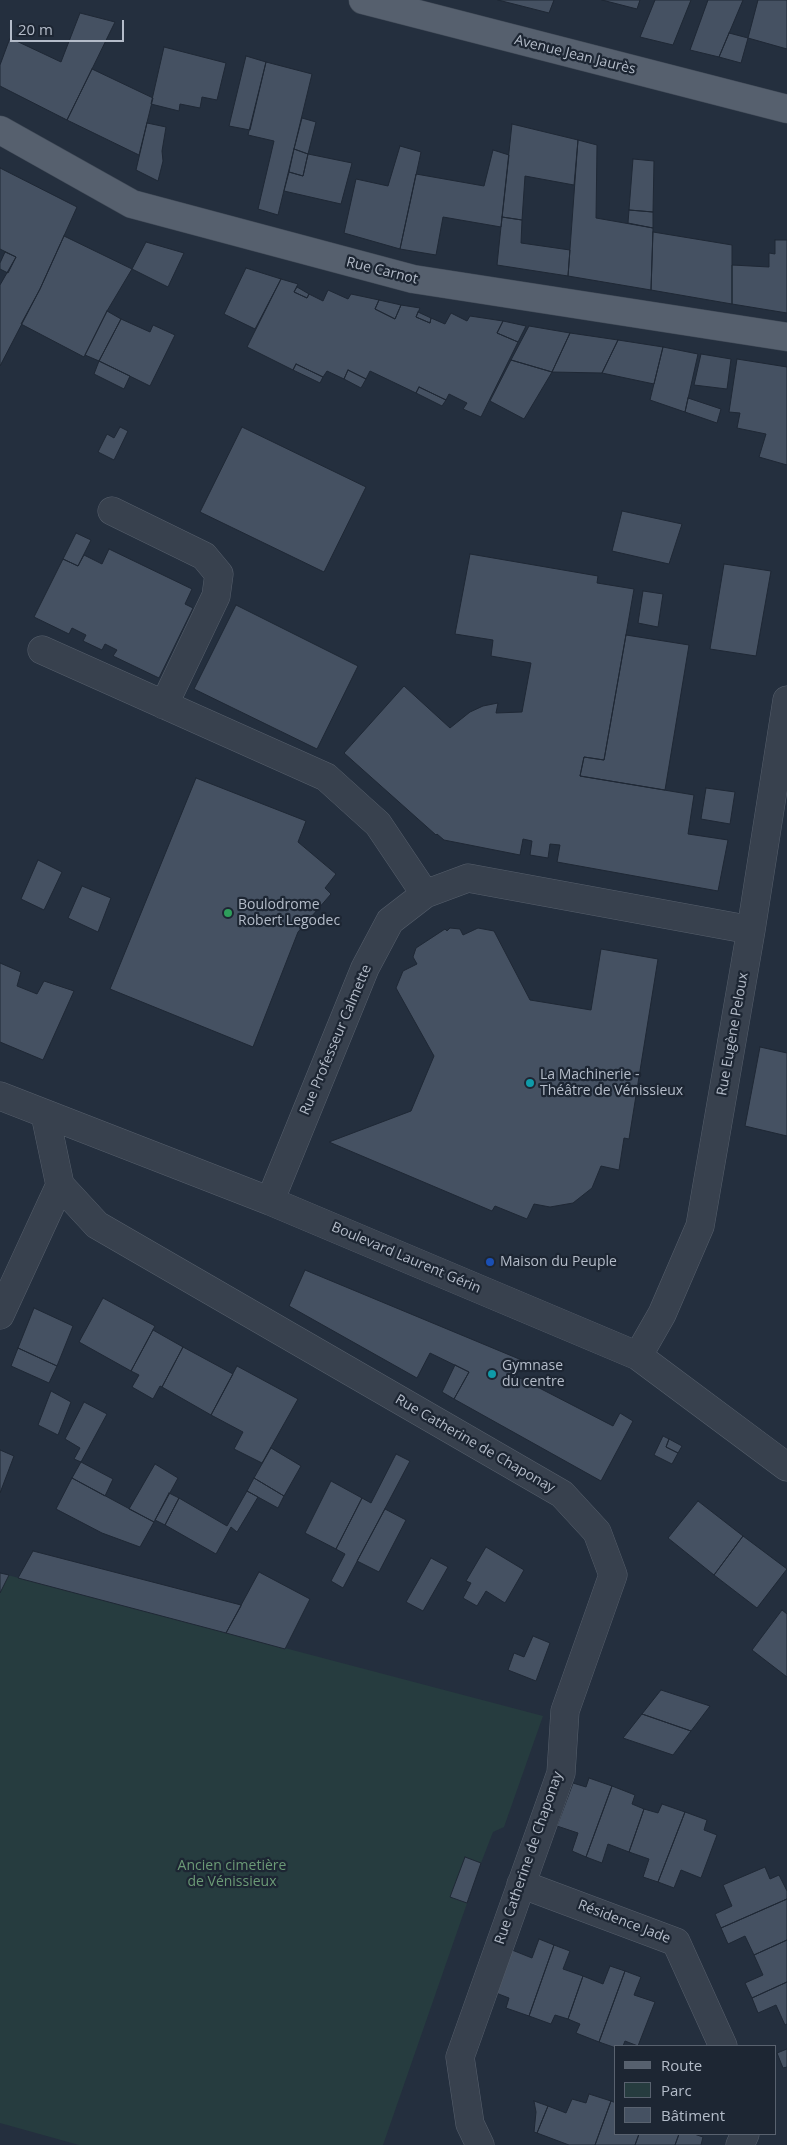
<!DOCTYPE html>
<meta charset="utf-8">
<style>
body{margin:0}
#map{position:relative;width:787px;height:2145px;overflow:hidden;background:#242f3e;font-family:"Open Sans",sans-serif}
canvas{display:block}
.legend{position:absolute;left:614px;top:2045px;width:162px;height:90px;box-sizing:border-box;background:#1d2633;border:1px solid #59626f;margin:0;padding:6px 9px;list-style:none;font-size:15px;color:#b4bcc9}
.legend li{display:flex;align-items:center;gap:10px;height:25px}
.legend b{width:25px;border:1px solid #59626f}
.scale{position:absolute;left:10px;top:20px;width:114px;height:22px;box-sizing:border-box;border:2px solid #b4bcc9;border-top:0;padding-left:6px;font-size:15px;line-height:18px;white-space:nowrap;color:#b4bcc9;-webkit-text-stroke:4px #1d2633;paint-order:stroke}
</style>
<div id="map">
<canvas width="787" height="2145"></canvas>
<ul class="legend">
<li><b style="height:6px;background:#56606e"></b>Route</li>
<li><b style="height:14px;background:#263c3f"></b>Parc</li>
<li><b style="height:14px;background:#455162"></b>Bâtiment</li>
</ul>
<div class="scale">20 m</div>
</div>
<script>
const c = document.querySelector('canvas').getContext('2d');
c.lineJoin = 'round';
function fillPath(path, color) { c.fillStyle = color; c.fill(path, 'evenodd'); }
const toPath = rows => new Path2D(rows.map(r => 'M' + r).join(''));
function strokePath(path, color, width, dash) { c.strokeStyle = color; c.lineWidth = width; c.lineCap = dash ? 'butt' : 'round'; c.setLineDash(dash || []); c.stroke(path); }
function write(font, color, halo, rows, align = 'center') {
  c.font = font + ' "Open Sans",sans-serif'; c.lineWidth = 4.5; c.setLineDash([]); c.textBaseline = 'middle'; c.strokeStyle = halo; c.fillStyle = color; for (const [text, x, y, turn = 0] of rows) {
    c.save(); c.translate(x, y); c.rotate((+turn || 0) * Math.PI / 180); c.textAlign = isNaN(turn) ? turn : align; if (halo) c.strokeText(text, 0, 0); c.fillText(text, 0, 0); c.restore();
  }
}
fillPath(toPath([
 [0,1573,543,1716,504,1827,493,1832,481,1863,383,2145,79,2145,0,2123]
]), '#263c3f');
const building = toPath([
 [498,0,554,0,549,13,498,0],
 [602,0,640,0,637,9,602,0],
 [655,0,691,0,673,45,640,37,655,0],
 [708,0,743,0,719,57,690,50,708,0],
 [758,0,787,0,787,49,748,38,758,0],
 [80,13,115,22,67,120,0,86,0,65,10,38,61,62,80,13],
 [729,33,748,38,741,63,719,57,729,33],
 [164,47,226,63,217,100,202,97,200,108,180,104,179,111,151,104,164,47],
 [246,56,266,62,250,130,229,126,246,56],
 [266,62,312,74,278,215,258,209,274,141,248,135,266,62],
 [92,69,153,98,139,155,67,120,92,69],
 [302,118,316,122,308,154,294,149,302,118],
 [147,123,166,127,162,151,163,161,158,181,136,170,147,123],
 [512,124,578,140,574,185,525,176,522,220,502,217,512,124],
 [578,140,597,145,596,218,653,228,651,290,568,276,578,140],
 [400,146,421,152,400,249,344,233,356,179,388,186,400,146],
 [294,149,308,154,303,176,289,172,294,149],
 [493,150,509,155,501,227,443,217,436,255,400,249,416,174,484,186,493,150],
 [308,154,352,163,341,204,284,191,289,172,303,176,308,154],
 [633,159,654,161,653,212,629,210,633,159],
 [0,168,77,207,40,289,0,366,0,285,16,257,0,249,0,168],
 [629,210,653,212,653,228,628,223,629,210],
 [502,217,522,220,521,243,570,250,568,276,497,265,502,217],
 [653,232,732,245,732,304,651,290,653,232],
 [64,236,132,269,107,311,84,357,21,324,40,289,64,236],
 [775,240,787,240,787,313,732,304,732,265,769,267,769,253,775,254,775,240],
 [146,242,184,253,168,287,132,269,146,242],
 [5,252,16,257,8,273,0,269,0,263,5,252],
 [246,268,281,279,255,329,224,314,246,268],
 [281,279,298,284,294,292,307,298,309,294,323,301,328,290,348,299,351,294,379,300,375,309,395,319,401,305,420,308,416,317,430,323,431,318,445,324,451,313,467,321,470,316,503,321,497,333,518,342,481,417,463,409,467,403,449,394,446,400,419,387,416,393,370,371,366,379,348,370,344,379,327,371,323,377,296,364,293,370,247,347,281,279],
 [297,287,309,294,307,298,294,292,297,287],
 [379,300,401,305,395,319,375,309,379,300],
 [107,311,121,319,99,361,85,355,107,311],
 [418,312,431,318,430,323,416,317,418,312],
 [121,319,150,332,153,325,175,335,150,386,99,361,121,319],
 [503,321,526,326,518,342,497,333,503,321],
 [529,326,570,333,552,372,511,360,529,326],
 [570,333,618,340,602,373,552,372,570,333],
 [618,340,663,347,654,384,602,373,618,340],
 [663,347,698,354,685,412,650,400,663,347],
 [701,354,731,359,727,389,694,385,701,354],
 [737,359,787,367,787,465,759,457,766,434,737,428,740,413,729,412,737,359],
 [511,360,552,372,524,419,490,401,511,360],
 [99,361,130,376,124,389,94,374,99,361],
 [296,364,323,377,320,383,293,370,296,364],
 [348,370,366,379,361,388,344,379,348,370],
 [419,387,446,400,442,406,416,393,419,387],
 [688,398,721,409,717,423,685,412,688,398],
 [120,427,128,431,114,460,98,452,107,434,114,438,120,427],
 [242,427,366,487,324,572,200,512,242,427],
 [622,511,682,524,669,564,612,551,622,511],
 [76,533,91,540,78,566,63,559,76,533],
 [109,549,192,589,185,604,193,608,159,678,113,656,117,650,105,644,102,650,83,641,86,635,72,628,69,634,34,617,63,559,78,566,84,555,102,564,109,549],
 [470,554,598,576,597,583,634,589,604,760,584,757,580,776,694,795,688,834,728,840,718,891,557,862,560,845,550,844,548,858,530,855,532,841,523,839,520,855,444,840,437,834,436,835,344,753,404,686,450,728,470,712,483,706,498,703,496,713,522,712,531,663,491,656,493,640,455,634,470,554],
 [724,564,771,571,756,656,710,649,724,564],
 [643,591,663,594,658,627,638,623,643,591],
 [236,605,358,666,317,749,194,689,236,605],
 [626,635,689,645,665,790,580,776,584,757,604,760,626,635],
 [196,778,306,821,298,842,336,874,325,888,331,894,298,932,253,1047,110,989,196,778],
 [706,788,735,792,730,824,701,819,706,788],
 [38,860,62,872,44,910,21,899,38,860],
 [82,886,111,898,98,932,68,918,82,886],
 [450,928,460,929,463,935,478,928,494,931,530,1000,591,1010,601,949,658,959,629,1139,624,1138,619,1170,601,1166,592,1188,573,1203,550,1207,534,1204,527,1219,495,1206,492,1211,329,1142,411,1111,434,1056,396,988,403,971,417,964,413,957,416,948,445,929,447,931,450,928],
 [0,963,21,972,17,986,37,994,44,981,74,991,43,1060,0,1042,0,963],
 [760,1047,787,1053,787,1136,745,1126,760,1047],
 [305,1270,524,1361,516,1376,613,1426,620,1413,633,1421,601,1481,454,1399,469,1372,430,1353,417,1378,289,1306,305,1270],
 [103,1298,155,1326,131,1371,79,1342,103,1298],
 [34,1308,73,1326,57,1366,18,1348,34,1308],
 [153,1330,183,1347,162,1387,160,1386,153,1399,132,1387,139,1375,131,1371,153,1330],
 [183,1347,233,1374,211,1415,162,1387,183,1347],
 [18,1348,57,1366,49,1383,11,1366,18,1348],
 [455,1365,469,1372,454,1399,442,1392,455,1365],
 [237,1366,298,1399,262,1463,234,1449,243,1432,211,1415,237,1366],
 [51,1391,71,1402,58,1435,38,1425,51,1391],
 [84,1402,107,1414,81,1462,74,1459,80,1448,65,1439,84,1402],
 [663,1436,669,1439,666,1447,678,1453,672,1464,654,1455,663,1436],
 [669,1439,682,1446,678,1453,666,1447,669,1439],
 [271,1448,301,1466,284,1496,254,1478,271,1448],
 [0,1450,14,1456,0,1493,0,1450],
 [396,1454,410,1461,343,1588,331,1581,345,1554,336,1549,362,1498,371,1503,396,1454],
 [81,1462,113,1479,105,1496,72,1478,81,1462],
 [155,1464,178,1478,154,1522,129,1509,155,1464],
 [72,1478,154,1522,140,1547,102,1533,56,1509,72,1478],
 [254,1478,284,1496,278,1508,247,1491,254,1478],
 [331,1481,362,1498,336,1549,305,1533,331,1481],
 [247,1491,258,1497,237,1532,231,1527,216,1554,165,1525,179,1498,227,1526,247,1491],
 [169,1493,179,1498,165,1525,155,1520,169,1493],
 [698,1501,743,1536,714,1575,668,1538,698,1501],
 [385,1509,406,1520,379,1572,357,1561,385,1509],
 [743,1536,787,1569,757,1608,714,1575,743,1536],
 [486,1547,524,1570,505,1603,486,1591,477,1606,463,1598,471,1583,466,1581,486,1547],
 [33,1551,241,1605,241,1606,226,1633,18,1578,33,1551],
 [431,1558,448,1567,423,1611,406,1602,431,1558],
 [259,1572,310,1599,285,1649,226,1633,259,1572],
 [0,1573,9,1575,0,1593,0,1573],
 [782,1610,787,1614,787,1677,752,1650,782,1610],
 [533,1636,550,1643,536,1681,508,1670,514,1653,524,1657,533,1636],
 [661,1690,710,1706,691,1731,642,1714,661,1690],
 [642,1714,691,1731,673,1755,623,1738,642,1714],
 [589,1778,612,1786,586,1857,572,1851,578,1833,557,1826,573,1783,586,1787,589,1778],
 [612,1786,635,1795,632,1804,644,1809,629,1852,608,1844,602,1863,586,1857,612,1786],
 [662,1804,685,1812,658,1882,643,1877,649,1859,629,1852,644,1809,658,1813,662,1804],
 [685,1812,707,1820,704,1830,717,1835,701,1878,681,1870,674,1888,658,1882,685,1812],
 [465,1857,481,1863,467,1903,450,1897,465,1857],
 [765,1867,770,1879,779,1875,787,1891,787,1899,721,1928,715,1914,732,1906,723,1885,765,1867],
 [787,1899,787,1940,754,1955,745,1936,728,1944,721,1928,787,1899],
 [539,1939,554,1945,529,2016,506,2008,509,1998,496,1993,512,1950,532,1958,539,1939],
 [787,1940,787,1982,752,1998,745,1983,763,1975,754,1955,787,1940],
 [554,1945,570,1951,563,1969,583,1976,568,2019,555,2015,551,2024,529,2016,554,1945],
 [610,1966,625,1971,599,2042,576,2033,580,2024,568,2019,583,1976,603,1984,610,1966],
 [625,1971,641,1977,634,1995,655,2002,638,2046,625,2041,623,2046,616,2048,599,2042,625,1971],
 [787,1982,787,2024,785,2025,776,2005,758,2013,752,1998,787,1982],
 [787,2049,787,2067,783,2068,777,2053,787,2049],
 [589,2094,611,2101,595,2145,569,2145,537,2133,548,2106,566,2113,572,2099,586,2103,589,2094],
 [534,2101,548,2106,537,2133,534,2132,536,2112,534,2101],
 [611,2101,616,2103,616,2134,639,2134,635,2145,595,2145,611,2101],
 [639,2134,679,2134,675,2145,635,2145,639,2134],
 [679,2134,694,2134,703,2137,701,2145,675,2145,679,2134]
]);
fillPath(building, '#455162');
strokePath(building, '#1f2835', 1);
const minor = toPath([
 [112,511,204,556,219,574,216,596,164,705],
 [42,650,326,777,378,824,425,894],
 [0,1096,270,1201,638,1356,787,1467],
 [45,1114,60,1185,97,1225,562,1494,597,1532,613,1575,565,1711,561,1773,460,2057,470,2124,480,2145],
 [270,1201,365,968,390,921,425,894,468,878,751,930],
 [0,1315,60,1185],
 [638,1356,662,1314,700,1226,751,930,787,700],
 [521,1884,676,1942,723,2046],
 [740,2145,745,2134]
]);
const major = toPath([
 [363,0,787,109],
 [0,130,132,204,413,279,787,337]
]);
strokePath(minor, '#565f6c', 29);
strokePath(major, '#414a57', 29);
strokePath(minor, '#38414e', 28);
strokePath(major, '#56606e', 28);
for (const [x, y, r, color] of [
 [228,913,5,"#2e9e5b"],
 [530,1083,5,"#0f9aa8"],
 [490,1262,5,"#1a4fb4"],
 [492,1374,5,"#0f9aa8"]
]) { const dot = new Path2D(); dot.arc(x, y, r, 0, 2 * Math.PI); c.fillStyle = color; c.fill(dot); strokePath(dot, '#1d2633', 2); }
write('14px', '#b4bcc9', '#1d2633', [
 ["Avenue Jean Jaurès",575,55,14],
 ["Rue Carnot",382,271,14],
 ["Rue Eugène Peloux",733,1034,-80],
 ["Rue Professeur Calmette",336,1040,-67],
 ["Boulevard Laurent Gérin",406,1258,23],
 ["Rue Catherine de Chaponay",475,1444,30],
 ["Rue Catherine de Chaponay",529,1858,-71],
 ["Résidence Jade",624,1922,21]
]);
write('14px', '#b4bcc9', '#1d2633', [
 ["Boulodrome",238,905],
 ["Robert Legodec",238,921],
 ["La Machinerie -",540,1075],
 ["Théâtre de Vénissieux",540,1091],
 ["Maison du Peuple",500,1262],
 ["Gymnase",502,1366],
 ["du centre",502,1382]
], 'left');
write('14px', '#6b9a76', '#1d2633', [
 ["Ancien cimetière",232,1866],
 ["de Vénissieux",232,1882]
]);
</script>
